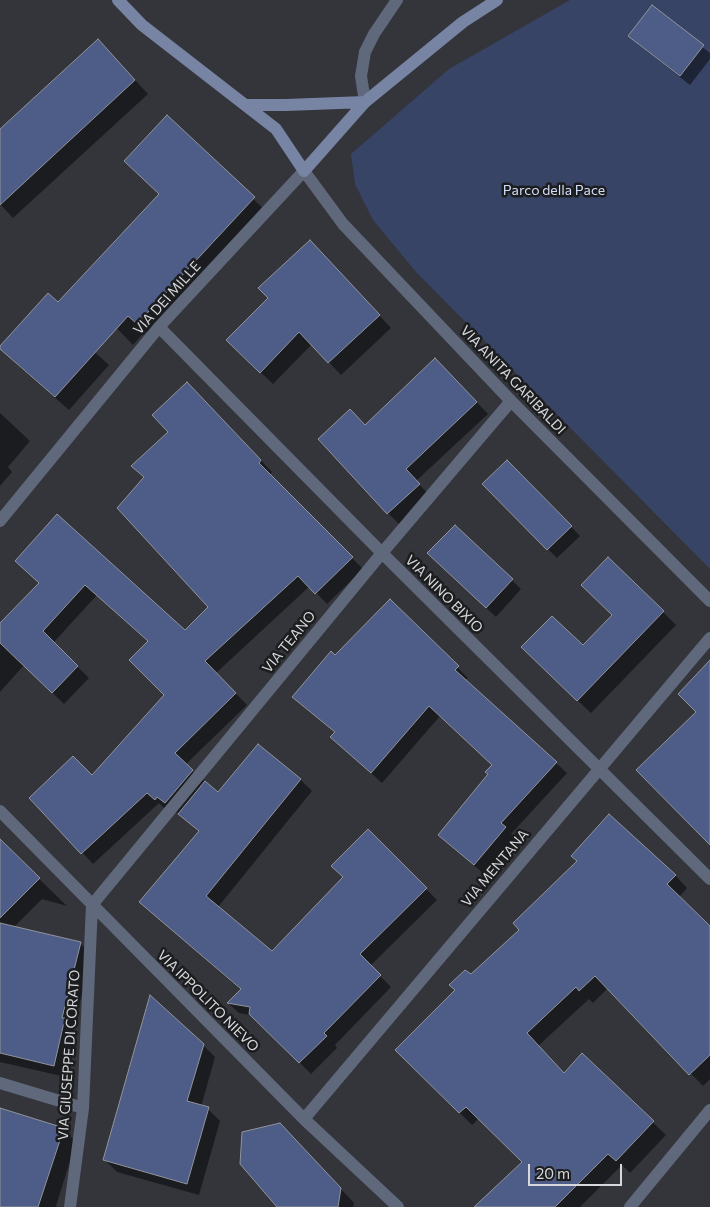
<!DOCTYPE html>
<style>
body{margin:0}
#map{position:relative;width:710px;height:1207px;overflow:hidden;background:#33353b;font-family:Commissioner,sans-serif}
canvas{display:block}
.scale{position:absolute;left:528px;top:1164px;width:94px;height:22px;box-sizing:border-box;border:2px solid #d6d8db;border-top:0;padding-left:6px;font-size:15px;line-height:18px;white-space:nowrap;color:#d6d8db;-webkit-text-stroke:4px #1c1d1f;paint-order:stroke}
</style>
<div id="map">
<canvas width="710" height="1207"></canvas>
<div class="scale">20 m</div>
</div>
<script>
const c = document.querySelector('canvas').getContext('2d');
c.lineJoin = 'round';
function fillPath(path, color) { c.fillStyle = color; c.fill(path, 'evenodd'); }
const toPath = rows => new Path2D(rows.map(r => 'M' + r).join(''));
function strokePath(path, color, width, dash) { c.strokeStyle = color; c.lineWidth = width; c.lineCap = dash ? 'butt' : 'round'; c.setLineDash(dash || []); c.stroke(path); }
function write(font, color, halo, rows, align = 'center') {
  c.font = font + ' Commissioner,sans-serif'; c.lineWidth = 5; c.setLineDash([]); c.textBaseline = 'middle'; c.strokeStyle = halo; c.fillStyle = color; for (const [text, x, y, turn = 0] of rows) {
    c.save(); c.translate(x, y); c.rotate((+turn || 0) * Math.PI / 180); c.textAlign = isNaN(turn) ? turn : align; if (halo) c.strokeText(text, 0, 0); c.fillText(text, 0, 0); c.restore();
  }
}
fillPath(toPath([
 [570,0,710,0,710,569,416,272,373,220,355,184,351,154,449,69]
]), '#384465');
fillPath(toPath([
 [652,7,710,53,710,59,690,85,639,45],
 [111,54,148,94,13,218,0,204,0,131],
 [167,117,270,215,154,339,145,331,133,345,75,285,160,194],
 [322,254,391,328,341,375,312,344,273,384,240,353],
 [40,303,109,365,69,410,13,361],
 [447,371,488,414,416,481,430,496,399,524,388,513,365,426],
 [198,395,272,472,269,475,363,569,327,604,310,586,216,673,247,705,185,765,219,794,301,780,312,791,218,907,272,952,345,877,368,831,437,900,370,966,391,987,335,1045,337,1048,311,1074,254,1016,239,1013,228,1003,241,990,140,902,200,832,178,812,177,813,169,807,166,810,159,803,93,864,31,798,92,777,166,695,149,642,97,595,53,643,89,678,64,704,24,665,0,692,0,624,41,583,57,516,186,632,210,607,145,478,170,432],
 [0,413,30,441,8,467,12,472,0,486],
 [507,462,580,536,557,558,483,485],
 [455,526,521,589,496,617,438,562],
 [390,601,468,678,465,680,567,773,511,834,515,838,485,875,439,835,489,774,493,765,440,716,382,783,332,737,336,733,305,707,335,656],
 [663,612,676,625,591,713,536,661,583,647],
 [0,841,67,906,42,899,13,928,80,943,92,955,73,1029,76,1031,66,1077,0,1062],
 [675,875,687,888,679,897,710,928,710,1079,703,1086,608,988,593,1003,589,999,538,1046,564,1074,582,1055,666,1135,630,1173,622,1165,580,1207,476,1207,524,1162,479,1118,472,1125,397,1050,471,976],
 [203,1045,215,1057,201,1107,208,1109,220,1121,199,1195,117,1172,105,1160],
 [0,1109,63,1129,76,1142,56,1206,58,1207,0,1207],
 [293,1138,354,1203,353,1207,279,1207]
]), '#0007');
const building = toPath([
 [652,5,704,45,680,76,628,36,652,5],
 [98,39,135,80,0,205,0,129,98,39],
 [167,115,255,197,137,324,128,316,55,397,0,349,0,346,48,293,58,302,159,194,124,161,167,115],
 [310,240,380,315,328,363,299,332,260,373,226,340,268,298,258,288,310,240],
 [435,358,477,402,406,469,420,484,387,514,318,439,350,409,365,425,435,358],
 [187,382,261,460,259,463,353,557,315,594,298,576,205,661,236,693,175,753,193,770,165,803,157,797,155,800,147,793,81,854,29,798,73,756,92,775,164,695,129,660,148,641,85,585,43,631,78,666,52,693,0,643,0,623,39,583,15,561,57,514,185,630,208,607,117,508,144,477,131,466,168,432,152,415,187,382],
 [507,460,572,526,547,550,482,484,507,460],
 [455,525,513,579,486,608,427,553,455,525],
 [608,557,664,611,577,701,521,647,552,616,583,645,612,615,581,585,608,557],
 [390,599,459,666,455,670,557,762,501,823,506,827,474,865,438,835,488,774,485,772,492,765,429,706,371,773,330,737,335,732,292,697,331,651,335,655,390,599],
 [710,660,710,845,636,770,696,712,678,694,710,660],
 [258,744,301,779,206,896,272,951,343,877,331,866,368,829,427,888,360,954,381,975,324,1033,327,1036,299,1063,249,1014,250,1007,227,1003,241,989,139,902,199,831,178,814,205,781,218,792,258,744],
 [609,814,676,875,667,884,710,926,710,1055,689,1075,595,976,579,991,576,987,527,1033,564,1073,582,1053,654,1121,616,1161,608,1154,555,1207,474,1207,522,1162,466,1107,459,1113,395,1050,455,990,449,985,465,970,471,974,519,930,513,923,577,861,571,856,609,814],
 [0,839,40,878,0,918,0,839],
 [0,923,81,942,62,1018,65,1018,54,1066,0,1053,0,923],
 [150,995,204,1044,187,1101,209,1107,187,1184,103,1160,150,995],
 [0,1108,64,1128,38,1207,0,1207,0,1108],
 [280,1123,341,1188,338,1207,277,1207,240,1164,242,1132,280,1123]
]);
fillPath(building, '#4d5d88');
strokePath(building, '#92949a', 1);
strokePath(toPath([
 [365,102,361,76,365,52,374,34,397,0],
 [159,327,382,553,710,879],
 [0,521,159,327,304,171,343,224,511,401,710,601],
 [0,811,304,1119,398,1207],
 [0,1083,83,1108],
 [304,1119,710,638],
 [70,1207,83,1108,92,905,382,553,511,401],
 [630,1207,710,1110]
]), '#60687c', 12);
strokePath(toPath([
 [118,0,142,25,276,129,304,171,365,102,463,22,497,0],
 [245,105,286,105,365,102]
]), '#7884a3', 12);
write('14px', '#d3defb', '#1c1d1f', [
 ["Parco della Pace",554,190]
]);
write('14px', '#d6d8db', '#1c1d1f', [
 ["VIA DEI MILLE",167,298,-48],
 ["VIA ANITA GARIBALDI",513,380,46],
 ["VIA NINO BIXIO",444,594,45],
 ["VIA TEANO",289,642,-51],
 ["VIA MENTANA",495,868,-50],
 ["VIA IPPOLITO NIEVO",208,1001,45],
 ["VIA GIUSEPPE DI CORATO",69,1055,-86]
]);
</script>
